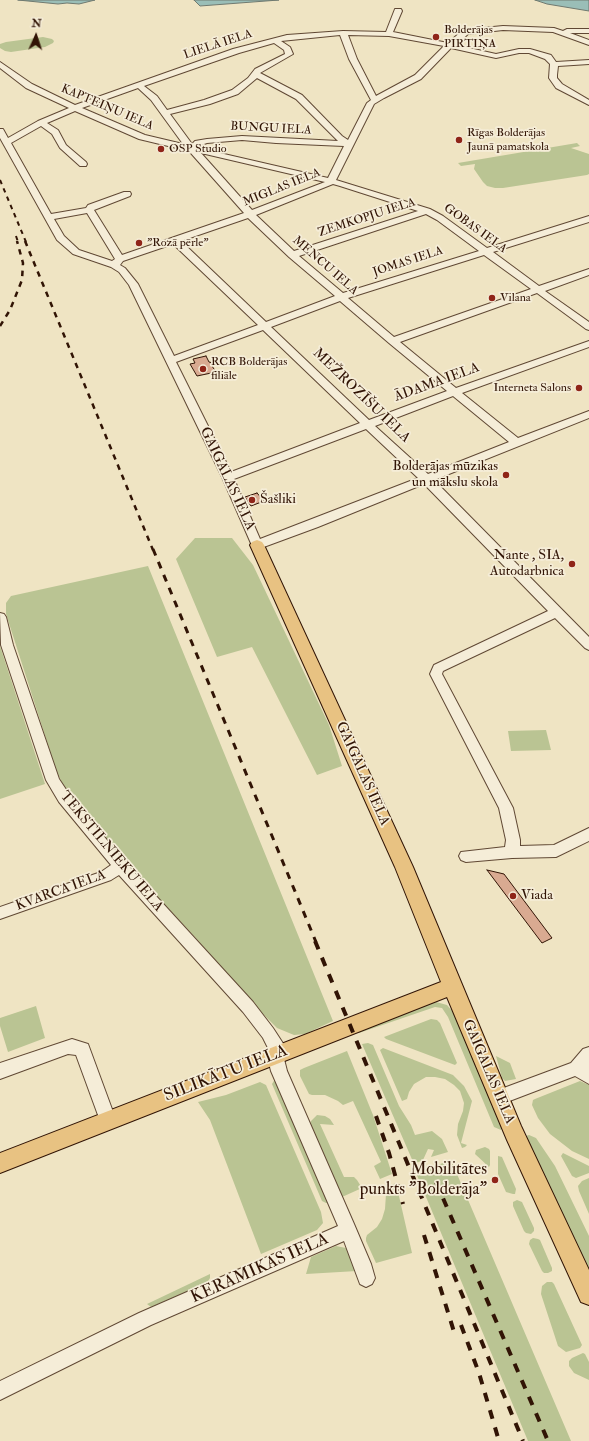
<!DOCTYPE html>
<meta charset="utf-8">
<style>
body{margin:0}
#map{position:relative;width:589px;height:1441px;overflow:hidden;background:#efe4c3;font-family:"IM FELL Double Pica",serif}
canvas{display:block}
.north{position:absolute;left:16px;top:16px;width:40px;height:40px;-webkit-text-stroke:3px #f5edd8;paint-order:stroke;rotate:3deg;font-size:11px;font-weight:700;line-height:16px;text-align:center;color:#311405}
.north::after{content:'';display:block;margin:auto;width:14px;height:18px;background:#311405;clip-path:polygon(50% 0,100% 100%,50% 72%,0 100%)}
</style>
<div id="map">
<canvas width="589" height="1441"></canvas>
<div class="north">N</div>
</div>
<script>
const c = document.querySelector('canvas').getContext('2d');
c.lineJoin = 'round';
function fillPath(path, color) { c.fillStyle = color; c.fill(path, 'evenodd'); }
const toPath = rows => new Path2D(rows.map(r => 'M' + r).join(''));
function strokePath(path, color, width, dash) { c.strokeStyle = color; c.lineWidth = width; c.lineCap = dash ? 'butt' : 'round'; c.setLineDash(dash || []); c.stroke(path); }
function write(font, color, halo, rows, align = 'center') {
  c.font = font + ' "IM FELL Double Pica",serif'; c.lineWidth = 3.5; c.setLineDash([]); c.textBaseline = 'middle'; c.strokeStyle = halo; c.fillStyle = color; for (const [text, x, y, turn = 0] of rows) {
    c.save(); c.translate(x, y); c.rotate((+turn || 0) * Math.PI / 180); c.textAlign = isNaN(turn) ? turn : align; if (halo) c.strokeText(text, 0, 0); c.fillText(text, 0, 0); c.restore();
  }
}
fillPath(toPath([
 [43,37,52,39,54,41,53,43,45,47,11,52,5,51,0,48,0,44,6,42],
 [577,143,580,146,571,148,589,154,589,174,587,175,503,188,495,188,487,186,483,182,474,169,475,164,461,166,458,163],
 [195,538,232,538,253,565,329,725,342,766,317,775,252,647,217,657,176,559],
 [148,566,333,1021,305,1034,294,1035,277,1028,254,1005,194,936,94,828,69,798,56,770,6,614,6,603,11,596],
 [0,646,45,784,0,799],
 [546,730,551,750,511,751,508,731],
 [436,1002,447,1005,453,1012,502,1128,501,1130,494,1127,448,1017,442,1008,435,1007,359,1033,358,1031,429,1003],
 [36,1006,45,1038,8,1052,0,1026,0,1018],
 [431,1019,437,1020,440,1023,457,1063,455,1065,386,1039,384,1037],
 [368,1043,373,1045,399,1106,411,1125,415,1135,432,1131,442,1139,448,1152,431,1157,434,1150,428,1149,423,1160,414,1164,362,1044],
 [383,1048,453,1075,464,1086,472,1101,461,1143,467,1145,465,1147,462,1148,457,1135,458,1124,463,1111,464,1103,460,1091,454,1085,445,1079,435,1077,426,1077,414,1084,409,1092,407,1099,402,1101,380,1050],
 [347,1051,373,1115,392,1174,380,1179,374,1166,381,1162,353,1101,343,1105,338,1101,325,1095,312,1095,309,1094,300,1076,300,1070,304,1068],
 [496,1056,510,1063,516,1079,505,1081,502,1078],
 [275,1079,328,1203,326,1203,322,1201,272,1084],
 [580,1081,589,1085,589,1159,572,1151,550,1134,538,1118,532,1105,533,1100,535,1099],
 [260,1082,266,1085,321,1212,323,1223,317,1230,261,1254,210,1120,198,1102,226,1095],
 [317,1115,325,1116,330,1119,334,1125,320,1124,344,1177,354,1177,357,1180,362,1188,342,1197,310,1125,311,1121],
 [529,1135,536,1138,555,1166,589,1236,589,1270,526,1136],
 [485,1147,489,1149,490,1151,490,1165,489,1167,475,1154,476,1150],
 [563,1153,589,1166,589,1173,576,1178,572,1176,561,1156],
 [498,1156,502,1157,516,1189,515,1194,513,1194,506,1192,498,1174],
 [451,1160,571,1441,528,1441,416,1173],
 [589,1178,589,1214,579,1191,578,1186,582,1181],
 [396,1183,412,1253,376,1263,366,1241,366,1238,367,1235,377,1227,382,1219,385,1209,386,1194,384,1188],
 [517,1200,522,1202,534,1228,534,1231,531,1234,526,1233,524,1231,513,1206,513,1202],
 [533,1238,538,1239,540,1240,552,1268,552,1271,548,1273,544,1273,542,1271,529,1244,530,1240],
 [336,1246,346,1248,357,1271,306,1274,311,1257],
 [210,1274,210,1278,207,1283,151,1307,147,1304],
 [547,1282,552,1282,554,1284,582,1345,580,1348,566,1352,558,1346,541,1294,542,1286],
 [583,1353,585,1354,589,1362,589,1380,574,1373,569,1366,569,1361,572,1358]
]), '#bac493');
const water = toPath([
 [18,0,95,0,79,4,67,3,58,4,18,0],
 [194,0,279,0,200,6,194,0],
 [535,0,589,0,589,11,547,4,535,0]
]);
fillPath(water, '#9abeb7');
strokePath(water, '#707a70', 1);
const building = toPath([
 [206,356,209,362,213,363,212,366,216,372,197,376,190,364,195,363,193,359,206,356],
 [257,493,264,501,251,506,245,497,257,493],
 [487,870,504,874,552,938,542,943,487,870]
]);
fillPath(building, '#d9aa91');
strokePath(building, '#311405', 1);
const minor = toPath([
 [395,9,401,9,402,11,393,32,448,43,463,30,503,26,554,28,563,31,567,29,589,29,589,33,570,33,589,40,589,45,553,32,503,30,468,34,456,45,496,54,519,49,530,49,551,55,556,62,589,60,589,64,558,66,557,75,557,78,562,84,589,100,589,105,556,88,549,78,550,64,545,59,529,53,519,53,496,58,451,48,421,79,384,98,374,104,336,180,430,209,443,216,487,248,589,216,589,222,493,252,539,286,589,269,589,275,545,291,589,322,589,330,586,329,537,293,400,342,456,388,589,341,589,347,462,393,518,438,589,411,589,418,434,480,589,637,589,650,585,648,555,618,443,671,442,674,513,808,520,840,520,846,554,845,589,828,589,841,556,857,512,858,466,862,461,860,459,856,461,852,505,847,506,840,499,808,430,674,434,665,548,611,424,484,318,527,261,548,253,548,222,477,129,285,119,272,111,267,73,254,57,240,0,138,0,129,3,129,8,138,38,121,69,108,26,88,0,68,0,62,32,84,75,105,233,49,287,35,343,31,386,32,395,9],
 [340,35,349,59,371,100,367,103,348,140,342,136,302,95,260,73,293,54,290,47,281,41,340,35],
 [348,35,389,36,444,46,415,75,376,96,357,59,348,35],
 [274,43,284,50,285,54,255,69,248,78,232,90,204,100,167,110,157,96,144,86,239,53,274,43],
 [257,78,296,99,338,141,242,136,207,139,195,141,192,144,170,114,210,104,238,94,257,78],
 [138,88,151,100,183,144,145,135,82,108,138,88],
 [75,111,139,139,189,151,244,213,122,255,94,210,130,196,131,194,130,192,124,192,88,205,86,208,51,214,11,143,41,126,52,134,60,148,80,166,86,166,87,164,86,162,66,145,58,130,47,123,75,111],
 [242,140,276,143,344,146,328,178,198,148,201,145,207,143,242,140],
 [201,153,325,182,252,210,201,153],
 [333,184,340,186,418,211,294,251,256,215,333,184],
 [87,213,115,259,112,261,79,250,64,236,54,219,87,213],
 [426,214,437,220,479,251,343,293,299,256,426,214],
 [248,218,289,257,335,296,266,322,181,241,248,218],
 [173,244,258,325,174,356,138,284,125,268,120,265,123,261,173,244],
 [484,255,531,289,394,337,348,298,484,255],
 [340,301,389,343,447,391,369,420,271,327,340,301],
 [263,330,360,423,231,472,176,362,263,330],
 [453,396,509,442,428,474,375,426,453,396],
 [366,429,418,478,260,539,234,479,366,429],
 [0,613,4,614,6,617,13,645,59,779,69,794,125,862,253,1002,273,1028,286,1048,288,1053,284,1059,287,1071,354,1224,371,1264,375,1278,372,1284,366,1287,360,1284,344,1241,151,1325,0,1400,0,1381,139,1313,338,1226,271,1071,267,1055,269,1050,263,1038,243,1012,119,875,111,880,0,919,0,907,101,872,111,865,59,802,46,780,1,645,0,613],
 [72,1039,88,1044,116,1120,114,1126,108,1128,102,1126,76,1055,68,1054,0,1079,0,1063,72,1039],
 [589,1047,589,1084,575,1076,499,1105,493,1102,491,1097,493,1092,571,1063,583,1049,589,1047]
]);
const major = toPath([
 [257,540,262,542,264,545,413,867,521,1126,589,1270,589,1305,581,1302,507,1140,447,997,0,1173,0,1153,441,982,395,867,250,545,252,542,257,540]
]);
strokePath(minor, '#604834', 2);
strokePath(major, '#311405', 2);
fillPath(minor, '#f5edd8');
fillPath(major, '#e8c282');
strokePath(toPath([
 [0,180,26,242],
 [16,236,18,242]
]), '#311405', 2, [4.5, 4.5]);
strokePath(toPath([
 [25,241,153,550],
 [0,326,10,310,22,280,23,263,17,241]
]), '#311405', 2.5, [5.5, 5.5]);
strokePath(toPath([
 [153,549,316,942]
]), '#311405', 3, [7, 7]);
strokePath(toPath([
 [315,941,523,1441],
 [376,1116,389,1153,403,1204],
 [436,1182,548,1441],
 [424,1235,455,1335],
 [461,1325,479,1373,499,1441]
]), '#311405', 4, [9, 9]);
for (const [x, y, r, color] of [
 [436,37,4,"#8f2418"],
 [459,140,4,"#8f2418"],
 [161,149,4,"#8f2418"],
 [139,243,4,"#8f2418"],
 [492,298,4,"#8f2418"],
 [203,369,4,"#8f2418"],
 [579,388,4,"#8f2418"],
 [506,475,4,"#8f2418"],
 [252,500,4,"#8f2418"],
 [572,564,4,"#8f2418"],
 [513,896,4,"#8f2418"],
 [495,1180,4,"#8f2418"]
]) { const dot = new Path2D(); dot.arc(x, y, r, 0, 2 * Math.PI); c.fillStyle = color; c.fill(dot); strokePath(dot, '#f5edd8', 1.5); }
write('12px', '#311405', '#f5edd8', [
 ["Bolderājas",444,30],
 ["PIRTIŅA",444,44],
 ["Rīgas Bolderājas",467,133],
 ["Jaunā pamatskola",467,147],
 ["OSP Studio",169,149],
 ["\"Rozā pērle\"",147,243],
 ["Vilana",500,298],
 ["RCB Bolderājas",211,362],
 ["filiāle",211,376],
 ["Interneta Salons",571,388,"right"]
], 'left');
write('12px', '#311405', '#f5edd8', [
 ["LIELĀ IELA",218,45,-18],
 ["KAPTEIŅU IELA",107,108,23],
 ["BUNGU IELA",271,129,3],
 ["MIGLAS IELA",282,188,-22],
 ["ZEMKOPJU IELA",367,218,-18],
 ["GOBAS IELA",475,229,36],
 ["JOMAS IELA",408,262,-18],
 ["MENCU IELA",325,266,41]
]);
write('14px', '#311405', '#f5edd8', [
 ["ĀDAMA IELA",437,383,-20],
 ["MEŽROZĪŠU IELA",361,396,44],
 ["GAIGALAS IELA",227,479,65],
 ["GAIGALAS IELA",362,774,66],
 ["TEKSTILNIEKU IELA",111,852,50],
 ["KVARCA IELA",61,891,-20],
 ["GAIGALAS IELA",488,1072,67]
]);
write('14px', '#311405', '#f5edd8', [
 ["Bolderājas mūzikas",498,467],
 ["un mākslu skola",498,483],
 ["Šašliki",260,500,"left"],
 ["Nante , SIA,",564,556],
 ["Autodarbnica",564,572],
 ["Viada",521,896,"left"]
], 'right');
write('17px', '#311405', '#f5edd8', [
 ["SILIKĀTU IELA",226,1074,-21],
 ["KERAMIKAS IELA",260,1269,-24]
]);
write('17px', '#311405', '#f5edd8', [
 ["Mobilitātes",487,1170],
 ["punkts \"Bolderāja\"",487,1190]
], 'right');
</script>
